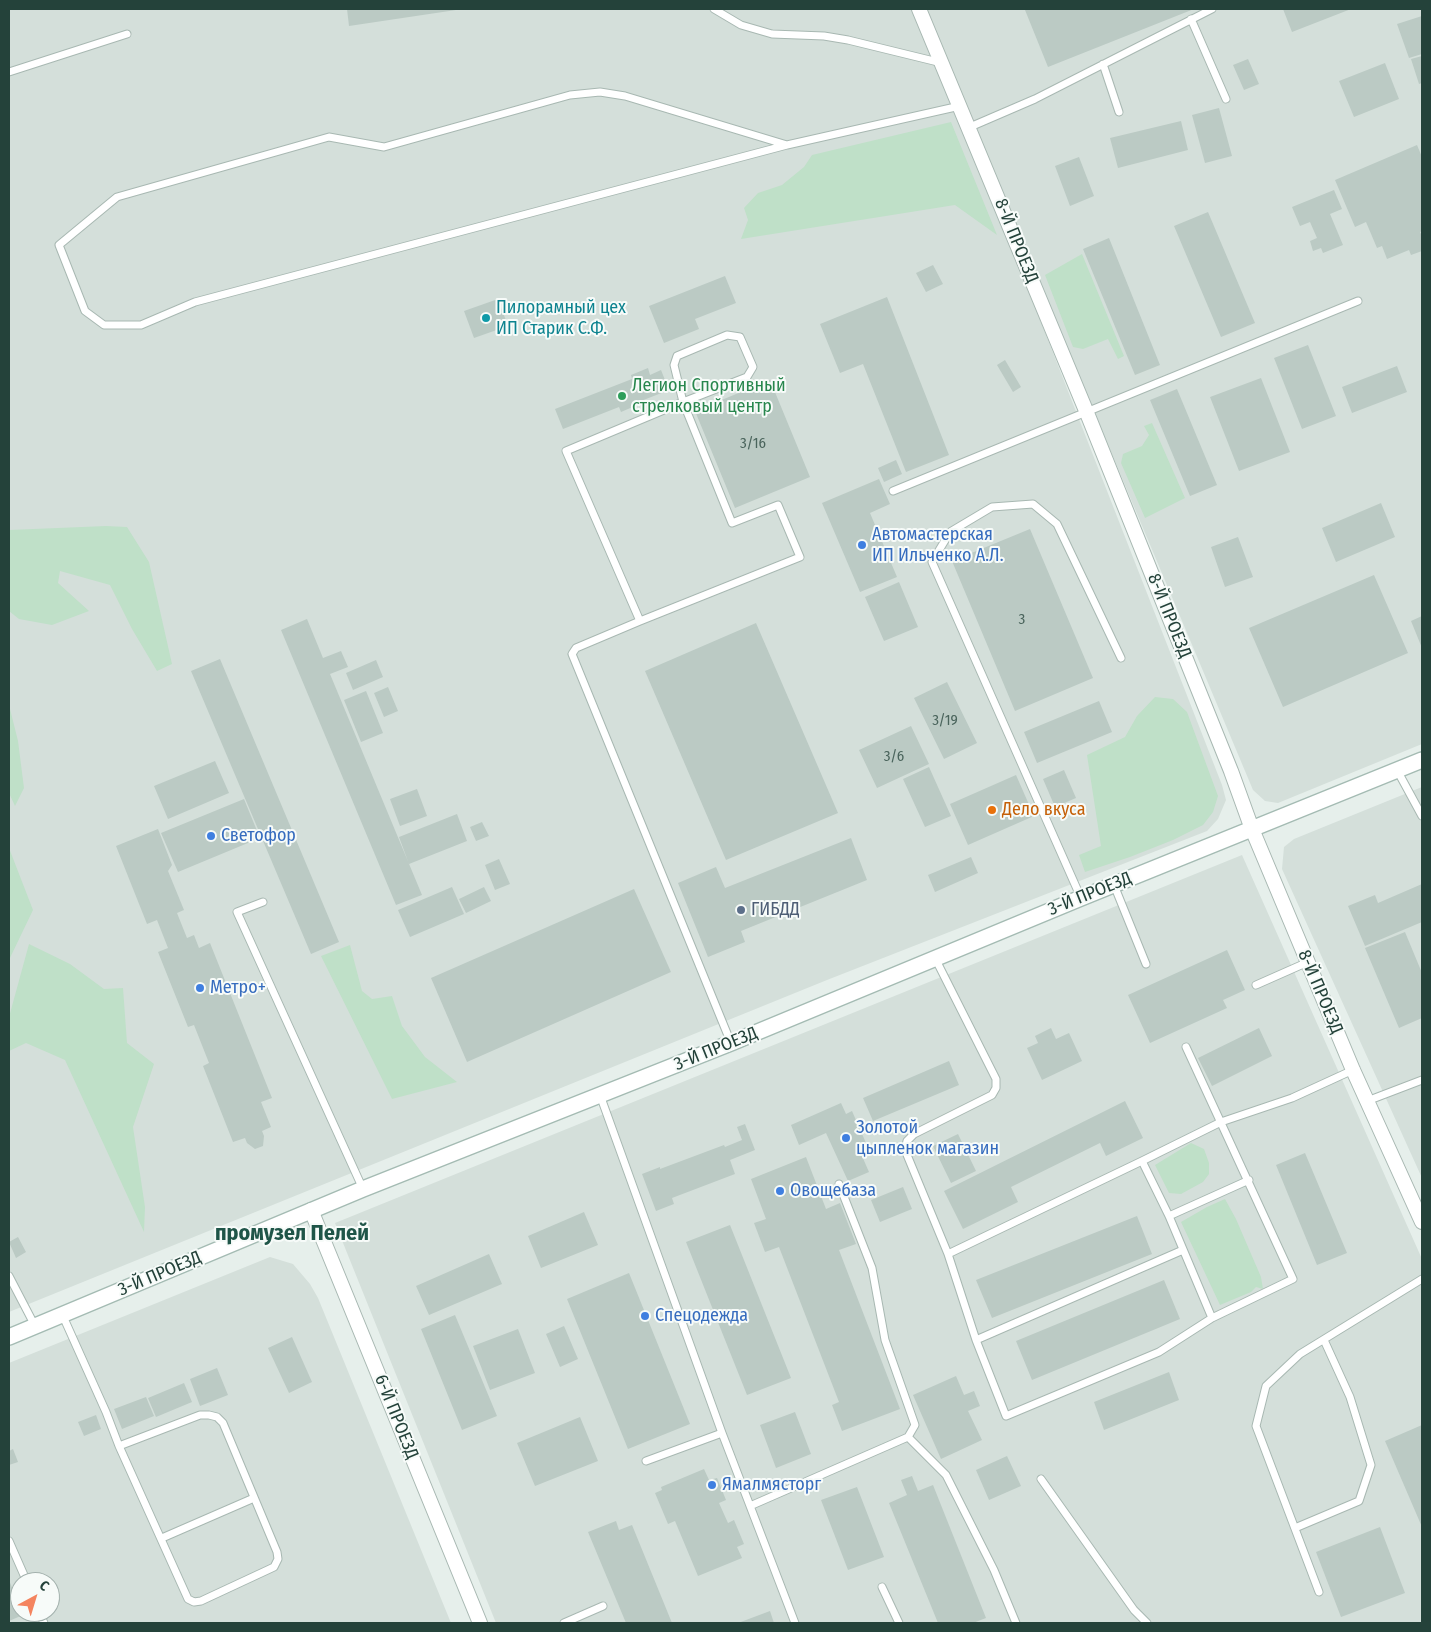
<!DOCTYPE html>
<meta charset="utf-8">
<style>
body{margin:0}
#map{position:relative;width:1431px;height:1632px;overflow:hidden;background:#e6efeb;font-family:"Fira Sans Condensed",sans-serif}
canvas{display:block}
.frame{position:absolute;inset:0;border:10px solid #24423a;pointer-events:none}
.north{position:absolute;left:10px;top:1572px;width:50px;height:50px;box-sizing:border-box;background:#f7fbf9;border:1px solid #a3b1ad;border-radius:50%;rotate:39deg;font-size:14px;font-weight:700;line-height:20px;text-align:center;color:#24423a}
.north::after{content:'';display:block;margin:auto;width:18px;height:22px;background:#f4845f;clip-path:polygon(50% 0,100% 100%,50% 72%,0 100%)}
</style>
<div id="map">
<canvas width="1431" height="1632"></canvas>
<div class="frame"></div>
<div class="north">С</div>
</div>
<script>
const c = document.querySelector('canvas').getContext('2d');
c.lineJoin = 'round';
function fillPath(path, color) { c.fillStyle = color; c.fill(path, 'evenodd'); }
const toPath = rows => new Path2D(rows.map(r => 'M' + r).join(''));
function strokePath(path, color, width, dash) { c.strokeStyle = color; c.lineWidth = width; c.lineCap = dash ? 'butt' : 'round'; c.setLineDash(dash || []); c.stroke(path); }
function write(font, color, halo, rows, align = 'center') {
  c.font = font + ' "Fira Sans Condensed",sans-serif'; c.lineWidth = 4; c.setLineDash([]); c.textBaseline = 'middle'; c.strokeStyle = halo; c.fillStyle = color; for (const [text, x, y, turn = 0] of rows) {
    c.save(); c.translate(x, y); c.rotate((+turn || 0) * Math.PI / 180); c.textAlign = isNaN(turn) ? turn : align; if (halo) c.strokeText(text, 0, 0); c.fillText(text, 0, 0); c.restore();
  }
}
fillPath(toPath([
 [9,9,914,9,998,212,1222,785,1226,800,1218,819,1207,831,827,980,9,1312],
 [925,9,1422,9,1422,744,1278,803,1265,801,1253,790],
 [1422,787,1422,1178,1282,869,1284,847,1294,839],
 [1242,855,1422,1259,1422,1623,496,1623,335,1223],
 [270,1257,293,1264,310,1284,318,1298,451,1623,9,1623,9,1363],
 [20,1582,50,1582,50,1612,20,1612]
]), '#d4dfda');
fillPath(toPath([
 [951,122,997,235,955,205,741,239,748,220,744,208,758,193,782,185,804,167,812,155],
 [1082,254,1124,356,1118,359,1108,339,1083,349,1073,347,1045,275],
 [1152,423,1185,498,1145,518,1121,463,1123,454,1142,446,1149,435,1144,426],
 [106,526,127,527,149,562,172,664,157,671,132,629,110,585,60,571,58,583,89,611,52,625,19,619,9,611,9,530],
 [1155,697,1173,699,1187,712,1218,796,1213,812,1203,825,1173,840,1130,857,1085,872,1079,855,1101,846,1087,755,1125,737,1137,716],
 [9,705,18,741,24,788,15,806,9,793],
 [9,848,33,910,9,960],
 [29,944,70,964,104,989,123,988,127,1043,154,1064,133,1127,145,1207,144,1232,65,1060,26,1043,9,1051,9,1017],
 [350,945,362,991,372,999,392,996,402,1026,425,1057,457,1082,392,1099,321,956],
 [1191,1143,1204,1149,1209,1163,1209,1174,1203,1182,1181,1194,1169,1193,1155,1165],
 [1225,1199,1236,1219,1261,1277,1263,1289,1256,1287,1251,1292,1220,1305,1181,1222,1207,1207]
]), '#bfe0c8');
fillPath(toPath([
 [347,9,456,9,456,10,349,26],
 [1029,9,1194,9,1048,67,1025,10],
 [1283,9,1351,9,1292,32],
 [1422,16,1422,54,1409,58,1397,24],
 [1422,56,1422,83,1419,84,1411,59],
 [1248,59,1259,84,1244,90,1233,65],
 [1385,63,1399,99,1354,117,1339,81],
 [1219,108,1232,156,1205,163,1192,115],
 [1181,121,1188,150,1118,168,1110,138],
 [1417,145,1422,157,1422,231,1420,232,1422,236,1422,251,1411,255,1409,250,1387,259,1382,246,1377,248,1366,222,1355,227,1335,180],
 [1079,157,1094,196,1070,206,1055,166],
 [1334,190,1342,209,1330,214,1343,245,1323,253,1321,248,1313,251,1310,241,1317,238,1310,222,1300,226,1292,207],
 [1208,212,1255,323,1221,337,1174,226],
 [1109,238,1160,365,1135,375,1083,249],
 [933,265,943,284,926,292,916,273],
 [725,276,736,303,695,319,699,329,664,343,649,306],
 [887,297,949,455,906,472,863,364,840,373,820,324],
 [498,299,508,326,474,338,464,311],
 [1308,345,1336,416,1302,429,1274,358],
 [1005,360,1021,387,1013,392,997,365],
 [1397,366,1407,392,1352,413,1342,387],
 [648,368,650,375,661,370,669,390,641,401,642,403,621,412,619,407,563,429,555,409,632,379,631,375],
 [1261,378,1290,452,1239,471,1210,397],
 [770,380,810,477,735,508,695,411],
 [1177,389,1217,485,1190,496,1150,400],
 [896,460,902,474,884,482,878,468],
 [879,479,890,504,870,513,897,577,860,592,822,503],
 [1381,503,1395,537,1336,562,1322,528],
 [1030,529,1093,678,1015,711,952,561],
 [1238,537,1253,577,1225,587,1211,547],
 [1374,575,1408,653,1283,707,1249,628],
 [899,582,918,627,884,641,865,597],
 [1422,616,1422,648,1411,621],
 [307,619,323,658,341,651,348,667,330,674,422,895,396,905,281,630],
 [756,623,838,813,726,860,645,671],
 [220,659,339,942,311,954,191,671],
 [376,660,383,677,353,690,346,673],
 [947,682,977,743,944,759,914,698],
 [388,687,398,711,384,717,374,693],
 [366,691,383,733,361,742,344,700],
 [1099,701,1112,732,1037,763,1024,732],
 [911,726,929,764,877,788,859,750],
 [215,761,229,793,168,819,154,786],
 [929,767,951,816,925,827,903,779],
 [1064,770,1076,798,1055,807,1043,779],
 [1016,775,1034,816,968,845,950,804],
 [417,789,427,816,400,826,390,799],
 [244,799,260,838,178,872,161,833],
 [457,814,467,841,409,864,399,837],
 [482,822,489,836,476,841,470,827],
 [158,829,172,865,168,871,184,910,177,913,187,938,194,935,199,948,210,943,272,1098,261,1102,271,1127,262,1131,264,1136,263,1146,255,1149,247,1143,245,1138,233,1142,203,1066,209,1063,194,1025,188,1027,158,952,168,948,157,920,147,924,116,846],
 [851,838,867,880,741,931,745,942,708,957,678,883,716,867,725,888],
 [971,857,978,873,935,892,928,875],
 [499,859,510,884,495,890,485,865],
 [1422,884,1422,922,1365,946,1348,906,1375,895,1378,903],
 [452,887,464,914,410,937,398,910],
 [484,887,491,901,466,913,459,899],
 [634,889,671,972,467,1062,431,978],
 [1405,932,1422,973,1422,1018,1399,1028,1365,948],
 [1227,950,1245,990,1223,1000,1227,1008,1150,1043,1128,995],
 [1051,1028,1056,1039,1069,1033,1082,1061,1042,1080,1027,1048,1038,1043,1035,1036],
 [1259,1028,1272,1056,1212,1086,1198,1058],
 [949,1061,959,1085,873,1121,863,1098],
 [1125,1101,1143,1138,1106,1156,1100,1143,1011,1187,1018,1202,963,1229,944,1191],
 [841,1103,846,1114,852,1111,866,1143,858,1147,869,1172,848,1181,826,1133,799,1145,791,1125],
 [745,1124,755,1150,730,1160,735,1174,672,1198,674,1204,656,1211,642,1174,660,1167,660,1169,724,1145,725,1147,742,1140,737,1127],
 [958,1134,976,1171,951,1183,933,1146],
 [1305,1153,1347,1253,1317,1265,1276,1165],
 [806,1157,826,1209,840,1203,856,1244,839,1250,900,1409,842,1431,832,1405,839,1402,779,1247,765,1252,754,1223,766,1219,751,1179],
 [903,1187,912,1209,880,1222,871,1200],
 [584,1212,598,1245,541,1268,528,1236],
 [1137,1216,1152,1254,992,1318,976,1280],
 [730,1225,791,1378,747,1395,686,1242],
 [18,1237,26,1252,16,1258,9,1242],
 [489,1254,502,1284,429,1315,416,1286],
 [629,1273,690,1424,628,1449,567,1299],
 [1164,1280,1180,1319,1032,1380,1016,1341],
 [455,1315,497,1416,462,1430,421,1329],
 [564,1326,578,1359,560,1367,546,1334],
 [518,1329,535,1373,490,1390,473,1346],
 [292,1337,312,1382,289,1393,268,1348],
 [217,1368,228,1395,200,1406,190,1379],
 [1169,1372,1179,1400,1104,1430,1094,1402],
 [956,1376,964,1395,974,1391,980,1406,968,1411,982,1440,941,1459,913,1395],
 [184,1383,192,1402,156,1417,148,1398],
 [146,1397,154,1416,122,1429,114,1409],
 [795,1412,811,1454,776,1468,760,1425],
 [96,1415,101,1429,84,1436,78,1422],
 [580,1417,598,1461,535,1486,517,1443],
 [1422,1425,1422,1527,1385,1441],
 [13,1449,18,1462,9,1465,9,1451],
 [1007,1456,1021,1486,989,1500,976,1470],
 [704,1469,709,1480,717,1478,726,1500,719,1503,728,1523,734,1520,744,1544,737,1547,742,1558,698,1576,675,1521,668,1524,655,1493,662,1490,661,1487],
 [912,1476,918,1491,933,1485,986,1618,973,1623,938,1623,889,1503,907,1495,901,1480],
 [857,1487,884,1557,848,1570,821,1500],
 [616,1521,619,1530,632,1525,672,1623,626,1623,588,1532],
 [1380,1527,1405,1593,1341,1617,1316,1552],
 [9,1580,20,1608,20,1612,23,1615,9,1621],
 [770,1611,774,1623,738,1623]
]), '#bbcac4');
const lane = toPath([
 [714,9,741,25,772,34,824,36,848,40,942,63],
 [1191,19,1226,99],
 [1103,64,1119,112],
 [9,72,127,34],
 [970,127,1035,99,1212,9],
 [787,145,625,96,600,92,570,95,384,147,329,137,117,197,59,245,85,311,104,325,141,325,195,302,787,145,960,106],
 [893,491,1358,301],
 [640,621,566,451,683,402,747,377,753,367,740,337,727,335,677,356,674,365,683,402,732,523,778,505,800,557,640,621,576,648,572,654,731,1043],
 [1397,770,1422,816],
 [1114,885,1146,964],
 [1081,898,932,562,950,532,992,507,1033,504,1057,524,1121,658],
 [263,902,237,912,363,1189],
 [935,958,996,1079,996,1088,992,1095,914,1134,907,1141,905,1150,948,1254,976,1340,1006,1416,1159,1352,1212,1318,1169,1216,1142,1161,1221,1122,1292,1098,1353,1070],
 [1256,985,1308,962],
 [1186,1047,1293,1279,1212,1318],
 [600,1095,722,1433,795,1623],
 [1367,1101,1422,1080],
 [839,1184,872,1268,885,1340,915,1425,908,1437],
 [1169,1216,1249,1180],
 [948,1254,1142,1161],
 [9,1276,35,1326],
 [62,1314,106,1412,119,1446,188,1599,194,1602,201,1601,274,1567,278,1559,277,1552,223,1423,217,1417,209,1415,200,1415,119,1446],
 [976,1340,1183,1250],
 [646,1461,722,1433],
 [1041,1479,1134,1610,1147,1623],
 [750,1506,908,1437,946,1475,994,1570,1016,1623],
 [1295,1528,1359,1501,1371,1465,1350,1397,1324,1340],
 [162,1538,254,1498],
 [9,1541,27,1582],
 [882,1587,899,1623],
 [1319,1592,1256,1426,1266,1386,1300,1354,1422,1279],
 [39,1612,44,1623],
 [564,1623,603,1606]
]);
const street = toPath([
 [919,9,1087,413,1231,771,1252,829,1353,1070,1422,1222],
 [311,1210,480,1623]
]);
const secondary = toPath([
 [9,1337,363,1189,731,1043,1081,898,1422,760]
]);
strokePath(lane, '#a8b8b2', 9);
strokePath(street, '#a8b8b2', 16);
strokePath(secondary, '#a4bbb3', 18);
strokePath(lane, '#fff', 7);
strokePath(street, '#fff', 14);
strokePath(secondary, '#fff', 15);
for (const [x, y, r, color] of [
 [486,318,5,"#0f9aa8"],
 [622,396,5,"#2e9e5b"],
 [862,545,5,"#3f7fe0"],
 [992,810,5,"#e8710a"],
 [211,836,5,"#3f7fe0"],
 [741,910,5,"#5c6f8a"],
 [200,988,5,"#3f7fe0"],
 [846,1138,5,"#3f7fe0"],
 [780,1191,5,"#3f7fe0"],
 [645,1316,5,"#3f7fe0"],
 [712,1485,5,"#3f7fe0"]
]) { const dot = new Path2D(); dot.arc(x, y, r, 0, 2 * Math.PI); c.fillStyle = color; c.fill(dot); strokePath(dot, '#f7fbf9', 2); }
write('15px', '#4a645c', null, [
 ["3/16",753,444],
 ["3",1022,620],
 ["3/19",945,721],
 ["3/6",894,757]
]);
write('18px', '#24423a', '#f7fbf9', [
 ["8-Й ПРОЕЗД",1016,241,68],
 ["8-Й ПРОЕЗД",1169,616,68],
 ["3-Й ПРОЕЗД",1090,894,-22],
 ["8-Й ПРОЕЗД",1320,992,67],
 ["3-Й ПРОЕЗД",716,1049,-22],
 ["3-Й ПРОЕЗД",160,1274,-23],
 ["6-Й ПРОЕЗД",396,1417,68]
]);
write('18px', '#0d838f', '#f7fbf9', [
 ["Пилорамный цех",496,308],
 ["ИП Старик С.Ф.",496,329]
], 'left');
write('18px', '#27864d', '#f7fbf9', [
 ["Легион Спортивный",632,386],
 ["стрелковый центр",632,407]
], 'left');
write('18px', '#366cbe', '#f7fbf9', [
 ["Автомастерская",872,535],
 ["ИП Ильченко А.Л.",872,556],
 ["Светофор",221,836],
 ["Метро+",210,988],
 ["Золотой",856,1128],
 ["цыпленок магазин",856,1149],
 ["Овощебаза",790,1191],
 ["Спецодежда",655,1316],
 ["Ямалмясторг",722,1485]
], 'left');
write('18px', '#c56008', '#f7fbf9', [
 ["Дело вкуса",1002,810]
], 'left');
write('18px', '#4e5e75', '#f7fbf9', [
 ["ГИБДД",751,910]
], 'left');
write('bold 22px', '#1f5548', '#f7fbf9', [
 ["промузел Пелей",292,1234]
]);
</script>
